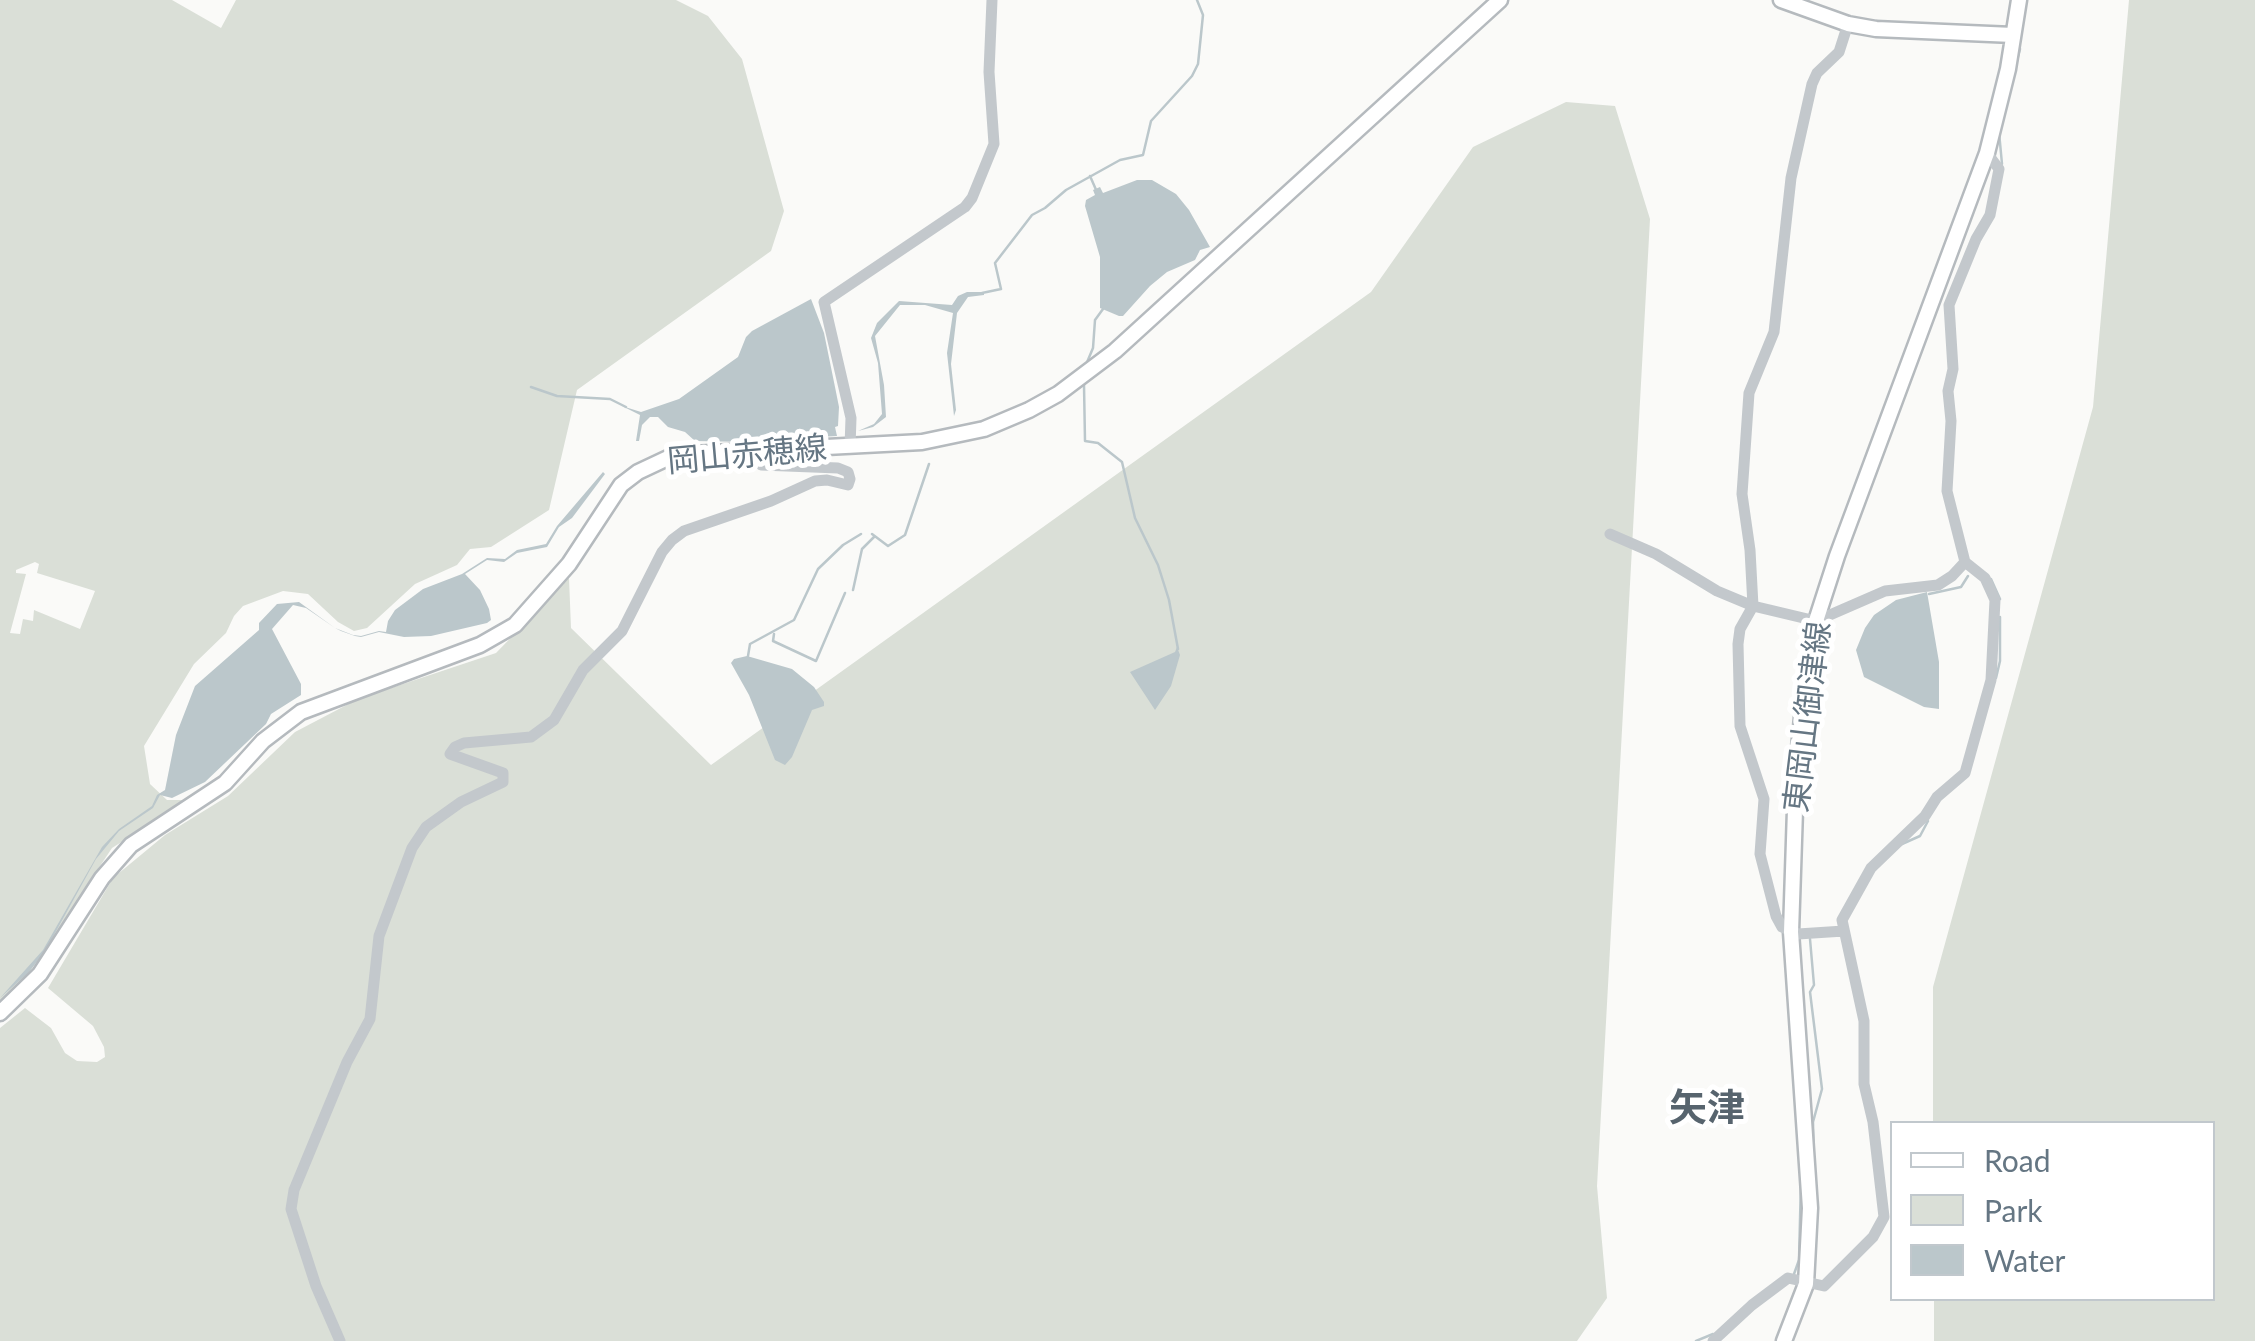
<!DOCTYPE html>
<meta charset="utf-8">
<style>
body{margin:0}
#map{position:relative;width:2255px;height:1341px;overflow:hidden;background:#fafaf8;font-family:Lato,sans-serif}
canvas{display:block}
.legend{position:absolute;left:1890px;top:1121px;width:325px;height:180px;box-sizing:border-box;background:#fff;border:2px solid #c1c8cd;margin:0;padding:12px 18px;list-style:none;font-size:30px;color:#657683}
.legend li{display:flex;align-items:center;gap:20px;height:50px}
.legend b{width:50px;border:2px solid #c1c8cd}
</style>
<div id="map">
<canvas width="2255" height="1341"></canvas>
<ul class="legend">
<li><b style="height:12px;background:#fff"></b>Road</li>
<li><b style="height:28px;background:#dadfd7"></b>Park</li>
<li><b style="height:28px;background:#bbc7cb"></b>Water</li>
</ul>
</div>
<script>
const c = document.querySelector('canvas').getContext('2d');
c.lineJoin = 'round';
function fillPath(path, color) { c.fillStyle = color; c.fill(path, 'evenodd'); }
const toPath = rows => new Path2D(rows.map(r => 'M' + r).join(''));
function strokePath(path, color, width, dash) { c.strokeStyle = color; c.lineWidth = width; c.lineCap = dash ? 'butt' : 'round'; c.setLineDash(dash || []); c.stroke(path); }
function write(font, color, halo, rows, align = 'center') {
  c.font = font + ' Lato,"Noto Sans JP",sans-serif'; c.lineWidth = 10; c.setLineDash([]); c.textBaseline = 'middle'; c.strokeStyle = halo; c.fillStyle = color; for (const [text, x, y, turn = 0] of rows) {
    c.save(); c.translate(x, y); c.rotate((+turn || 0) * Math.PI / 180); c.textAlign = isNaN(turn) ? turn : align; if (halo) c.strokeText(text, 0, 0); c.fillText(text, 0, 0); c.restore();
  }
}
fillPath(toPath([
 [0,0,172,0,221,28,236,0,676,0,708,16,742,59,784,211,771,251,577,390,549,510,491,547,470,549,457,565,415,584,367,628,354,631,338,622,308,594,283,591,243,606,234,616,226,633,194,664,144,746,150,784,167,800,187,800,112,848,17,991,0,1003],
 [35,562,39,564,37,573,95,591,80,629,34,610,33,621,23,619,20,634,10,633,26,574,16,573,16,570],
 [2129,0,2255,0,2255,1341,1934,1341,1934,1299,2212,1298,2212,1124,1933,1123,1933,987,2093,407],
 [1566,102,1615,106,1650,219,1597,1186,1607,1298,1577,1341,0,1341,0,1028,25,1008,51,1028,65,1053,77,1061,97,1062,105,1057,104,1047,93,1026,48,988,113,878,165,835,228,796,295,732,358,699,496,653,569,578,571,628,711,765,1371,292,1473,147]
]), '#dadfd7');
fillPath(toPath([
 [1137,180,1152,180,1176,194,1189,210,1210,247,1200,250,1195,260,1167,272,1150,286,1123,316,1119,316,1100,308,1100,257,1085,206,1086,200,1095,195,1093,190,1100,187,1103,193],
 [967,292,984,292,984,295,968,297,957,313,951,364,956,410,954,416,947,353,953,313,925,305,900,305,875,336,884,385,886,417,873,427,858,431,874,424,882,414,878,363,871,338,877,323,899,301,952,305,958,296],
 [811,299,824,333,835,387,839,407,838,426,835,427,837,436,819,437,818,431,798,437,748,442,695,441,685,432,668,427,658,417,650,417,642,425,639,441,636,441,640,415,622,406,641,412,679,399,738,357,746,337,752,331],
 [603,472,605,474,572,518,559,527,547,547,517,553,504,562,487,560,465,574,480,590,489,609,491,620,487,623,431,636,404,637,379,632,361,637,355,636,341,631,335,628,306,608,293,605,272,629,301,684,301,695,271,714,266,724,205,782,172,798,160,795,153,808,119,831,96,859,44,953,28,973,0,998,43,950,102,847,119,829,152,806,157,795,165,790,176,735,195,686,259,630,259,623,277,604,299,602,335,628,353,635,361,636,379,631,386,632,388,621,395,610,423,589,462,574,487,558,505,559,517,550,546,544,557,526],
 [1927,592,1939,662,1939,709,1924,707,1864,677,1856,650,1865,628,1874,615,1896,600],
 [1177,647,1180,655,1171,686,1155,710,1130,672,1175,652],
 [747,656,792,669,814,687,824,702,824,706,812,710,792,757,785,765,775,760,749,695,731,663,734,659]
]), '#bbc7cb');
strokePath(toPath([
 [2008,96,2020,49],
 [1999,132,2002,164],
 [1090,176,1097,192],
 [982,293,1001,289,995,263,1032,215,1045,208,1066,190,1120,160,1143,155,1151,121,1192,76,1198,64,1203,15,1197,0],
 [1085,367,1093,348,1095,320,1103,309],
 [1084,385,1085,441,1098,443,1122,462,1135,518,1158,565,1169,600,1178,649],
 [531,387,557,396,610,399,626,407],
 [872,534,888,546,905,535,929,464],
 [1991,579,2000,599],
 [853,590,862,549,874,537],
 [1929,594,1961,587,1968,576],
 [774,634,773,641,816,661,845,593],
 [748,656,750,644,794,620,818,569,843,545,861,534],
 [1996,678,2000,661,2000,617],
 [1902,844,1920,836,1928,821],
 [1810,939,1814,985,1810,992,1822,1089,1813,1122,1814,1167],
 [1794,1274,1799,1260,1801,1180],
 [1696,1341,1713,1334]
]), '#bbc7cb', 2.5);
const major = toPath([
 [1781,0,1848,24,1876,29,2013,35],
 [0,1013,40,974,102,878,131,845,225,783,263,741,301,712,480,645,515,625,569,564,621,485,638,472,672,456,692,454,922,442,984,429,1029,410,1058,394,1115,351,1500,0],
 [1784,1341,1806,1284,1810,1208,1791,932,1796,779,1805,686,1816,621,1837,556,1987,153,2008,69,2019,0]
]);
strokePath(major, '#b5babe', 19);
strokePath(toPath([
 [850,447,851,418,824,302,965,207,972,198,994,144,989,72,992,0],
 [1610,534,1656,554,1717,591,1753,606,1816,621,1885,591,1938,585,1952,576,1965,562],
 [1844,931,1798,934,1782,927,1776,916,1760,854,1764,799,1740,726,1738,644,1740,629,1753,606,1750,550,1742,494,1749,393,1774,332,1791,178,1812,84,1817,73,1839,52,1848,24],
 [340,1341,316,1286,291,1209,294,1190,347,1062,370,1019,379,936,412,848,426,827,461,802,503,782,503,773,450,754,455,747,464,743,531,737,554,720,583,670,622,631,662,552,672,540,684,531,771,501,815,481,827,480,848,485,850,479,848,472,838,468,761,465,752,453],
 [1713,1341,1752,1305,1788,1278,1824,1286,1873,1237,1884,1217,1873,1122,1864,1084,1864,1021,1842,920,1871,868,1925,816,1937,797,1965,773,1991,680,1995,600,1985,578,1965,562,1947,491,1951,421,1948,391,1953,369,1949,305,1976,239,1990,215,1999,169,1987,153]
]), '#c3c8cc', 11);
strokePath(major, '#fff', 14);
write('32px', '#657683', '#fff', [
 ["岡山赤穂線",747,455,-5],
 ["東岡山御津線",1808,717,-83]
]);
write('bold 38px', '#57646e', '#fff', [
 ["矢津",1707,1109]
]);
</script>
